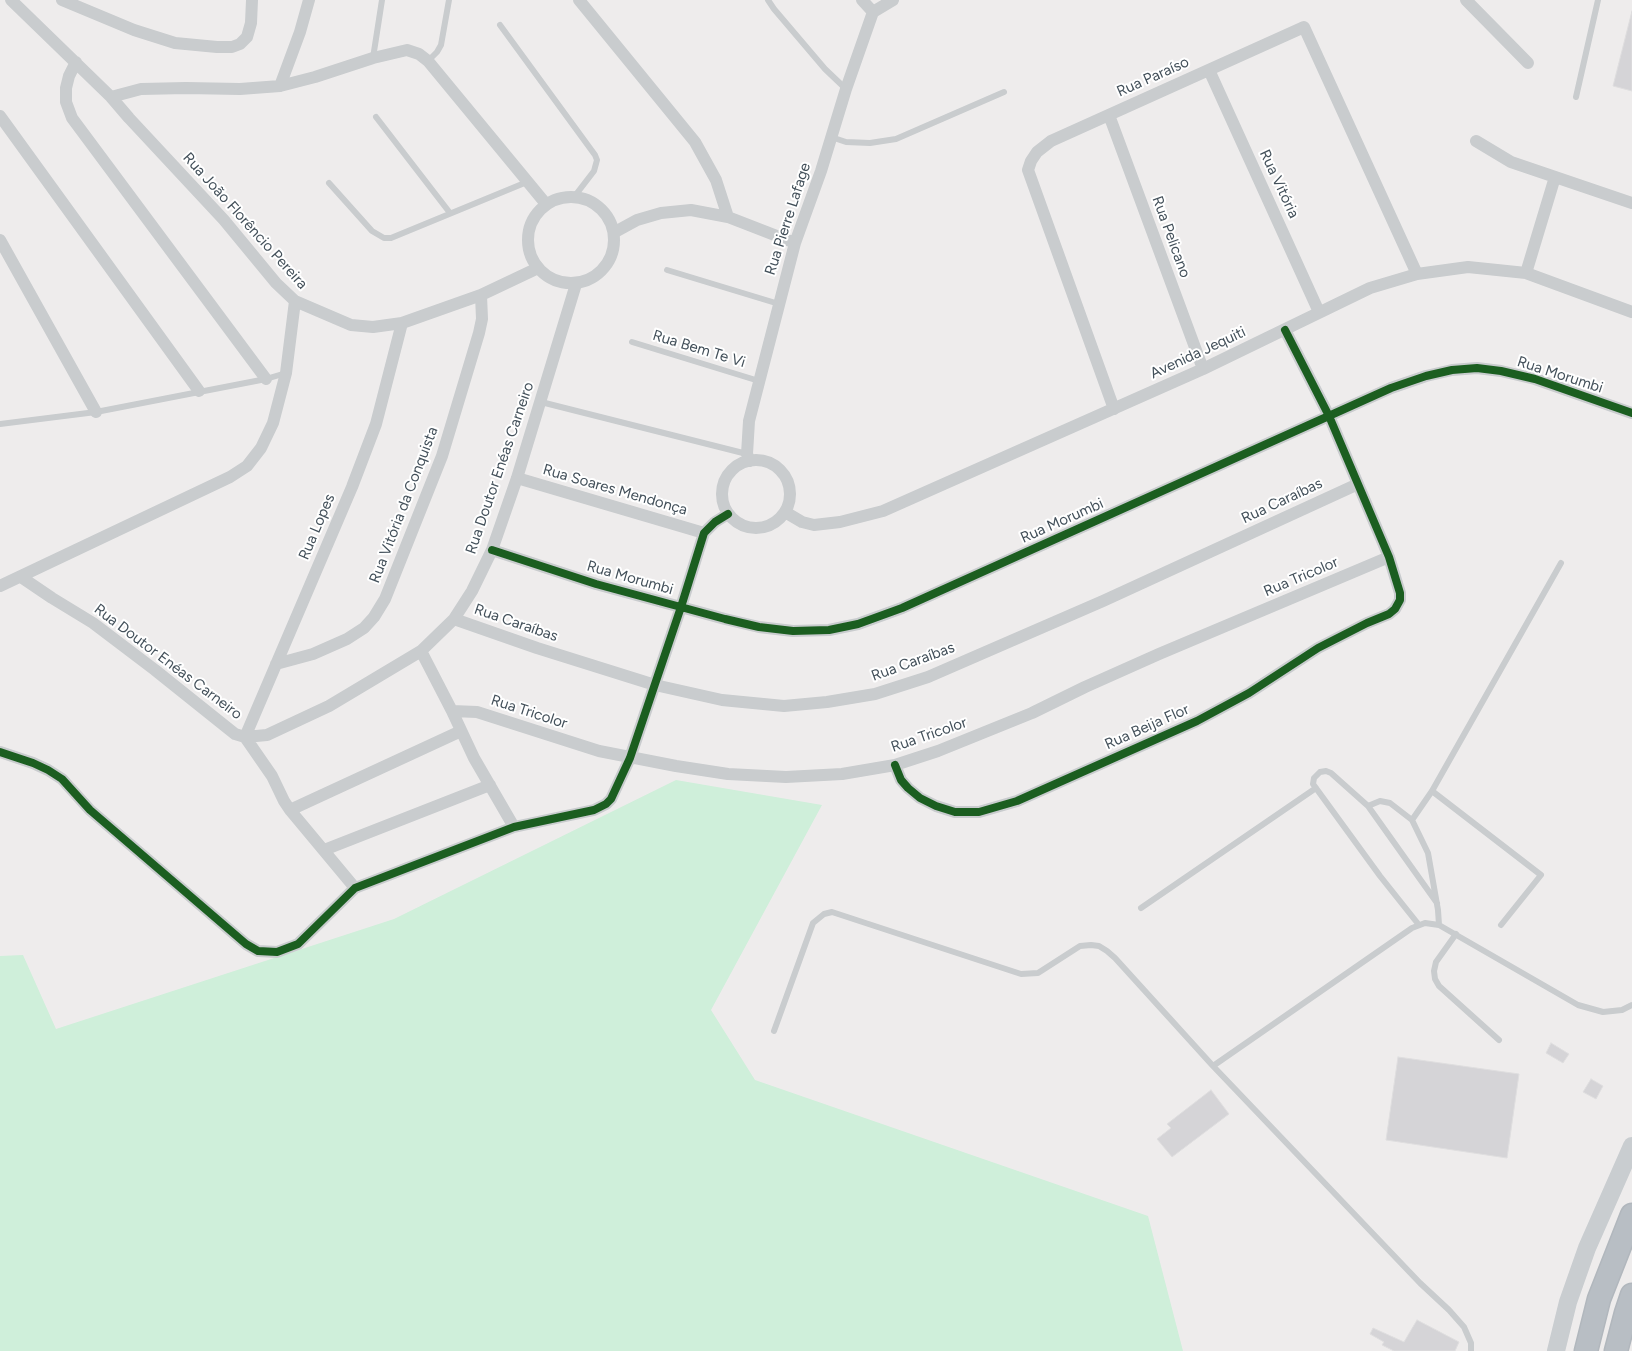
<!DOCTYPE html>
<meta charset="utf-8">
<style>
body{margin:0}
canvas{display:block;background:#eeecec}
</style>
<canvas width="1632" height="1351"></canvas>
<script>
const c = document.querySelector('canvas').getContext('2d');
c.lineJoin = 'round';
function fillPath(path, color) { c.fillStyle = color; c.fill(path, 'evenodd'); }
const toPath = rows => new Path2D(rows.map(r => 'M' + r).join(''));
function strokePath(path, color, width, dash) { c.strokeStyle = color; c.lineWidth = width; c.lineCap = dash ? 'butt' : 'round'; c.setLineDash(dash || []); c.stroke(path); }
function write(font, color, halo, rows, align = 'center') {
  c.font = font + ' Figtree,sans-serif'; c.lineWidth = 4; c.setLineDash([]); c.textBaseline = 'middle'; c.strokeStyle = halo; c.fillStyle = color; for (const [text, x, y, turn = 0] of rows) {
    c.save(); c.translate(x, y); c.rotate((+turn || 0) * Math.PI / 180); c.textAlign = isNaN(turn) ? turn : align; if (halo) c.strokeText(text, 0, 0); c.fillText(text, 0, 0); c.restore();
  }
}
fillPath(toPath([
 [676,780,822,805,711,1010,755,1080,1148,1216,1183,1351,0,1351,0,956,23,955,56,1029,394,919]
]), '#cfefda');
const building = toPath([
 [1632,11,1632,91,1613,86,1632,11],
 [1551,1043,1569,1054,1563,1063,1546,1053,1551,1043],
 [1398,1057,1519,1074,1507,1158,1386,1140,1398,1057],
 [1591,1079,1603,1086,1596,1099,1583,1092,1591,1079],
 [1211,1090,1229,1114,1172,1157,1157,1139,1171,1128,1167,1124,1211,1090],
 [1417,1320,1459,1342,1455,1351,1394,1351,1382,1345,1384,1342,1370,1334,1373,1328,1404,1342,1417,1320]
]);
fillPath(building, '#d5d4d7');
strokePath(building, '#dfdedf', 1);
const highway = toPath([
 [1586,1351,1599,1299,1632,1215],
 [1616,1351,1626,1313,1632,1295]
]);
strokePath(highway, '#b1b7bd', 25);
strokePath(toPath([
 [768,0,774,9,825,69,846,89],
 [500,25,595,155,597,160,594,171,574,197],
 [373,58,382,0],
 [428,61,437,52,441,45,449,0],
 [1576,97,1598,0],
 [376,117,450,213],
 [831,137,846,142,870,143,896,139,1004,92],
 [329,183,372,231,384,238,391,238,527,182],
 [667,270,779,304],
 [632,342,759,381],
 [541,402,747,454],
 [0,424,96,412,266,379,286,373],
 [1432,791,1541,875,1501,925],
 [1368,806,1437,903],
 [1412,820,1432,791,1561,563],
 [1141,908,1316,788],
 [1419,925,1380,876,1313,784,1314,778,1320,772,1326,771,1331,773,1368,806,1380,801,1390,803,1412,820,1428,853,1438,910,1439,925],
 [1456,934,1436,962,1434,971,1435,979,1439,986,1499,1040],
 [774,1031,813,923,824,914,832,912,1021,974,1038,973,1080,946,1091,945,1099,946,1107,951,1115,958,1213,1066,1420,1283,1449,1310,1464,1327,1471,1343,1471,1351],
 [1213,1066,1412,928,1425,923,1439,925,1578,1005,1603,1012,1622,1010,1632,1005]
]), '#c9ccce', 6);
strokePath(toPath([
 [11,0,111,97,129,118,224,220,276,283,295,301,351,325,373,327,402,323,481,295,538,268],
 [62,0,134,30,175,43,217,47,232,47,240,44,247,37,251,23,252,0],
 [579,0,695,142,716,180,728,217],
 [862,0,873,12],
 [1466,0,1528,63],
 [76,62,69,76,66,88,66,102,72,118,266,379],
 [1209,70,1319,312],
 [280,86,300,32,309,0],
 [111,97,141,89,186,88,240,89,280,86,315,77,373,58,407,50,419,54,428,61,546,204],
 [1109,115,1203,369],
 [0,116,199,391],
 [1476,141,1511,162,1632,203],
 '528 240a43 43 0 1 1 86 0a43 43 0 1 1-86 0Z',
 [615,232,637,220,661,213,691,210,728,217,795,243],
 [0,240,96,412],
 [1526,273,1555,177],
 [1114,409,1028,170,1031,161,1037,152,1051,141,1304,27,1417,274],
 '722 494a34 34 0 1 1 68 0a34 34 0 1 1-68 0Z',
 [750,461,747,454,749,421,795,243,821,171,846,89,873,12,893,0],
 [517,478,704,533],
 [785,512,802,522,814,525,840,522,883,511,1203,369,1370,288,1417,274,1468,267,1526,273,1632,312],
 [492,550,596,584,725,619,759,627,793,631,829,630,858,624,902,608,1391,388,1426,376,1452,370,1477,368,1501,371,1535,379,1632,413],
 [21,577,52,598,93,623,155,670,235,734,245,737,267,735,329,706,421,651,454,619,472,591,492,550,517,478,576,284],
 [0,586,230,477,247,466,261,448,273,423,286,373,295,301],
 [454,619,537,648,655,685,722,700,784,706,827,702,875,694,928,677,1103,601,1358,484],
 [421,651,452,711,474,758,514,827],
 [276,664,313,654,347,639,364,628,374,617,385,599,442,456,479,333,482,319,481,295],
 [452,711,477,712,599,751,676,766,728,774,786,777,842,774,895,765,938,751,1032,713,1085,687,1159,654,1389,557],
 [0,752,33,763,48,770,62,779,90,810,246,944,258,951,277,952,298,944,355,888,514,827,594,810,606,804,611,799,630,758,681,607,704,533,715,522,728,514],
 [895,765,901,780,908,788,920,798,936,806,955,812,979,812,1017,801,1197,721,1249,693,1318,648,1367,623,1389,614,1395,609,1400,600,1400,593,1389,557,1329,416,1285,330],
 [290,810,461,731],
 [324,850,490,785],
 [355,888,290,810,284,801,272,776,245,737,352,487,376,424,402,323]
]), '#c9ccce', 12);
strokePath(toPath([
 [1556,1351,1568,1302,1587,1248,1632,1146]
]), '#c9cdd0', 18);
strokePath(highway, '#b8bec4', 22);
strokePath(toPath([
 [492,550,596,584,725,619,759,627,793,631,829,630,858,624,902,608,1391,388,1426,376,1452,370,1477,368,1501,371,1535,379,1632,413],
 [0,752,33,763,48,770,62,779,90,810,246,944,258,951,277,952,298,944,355,888,514,827,594,810,606,804,611,799,630,758,681,607,704,533,715,522,728,514],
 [895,765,901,780,908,788,920,798,936,806,955,812,979,812,1017,801,1197,721,1249,693,1318,648,1367,623,1389,614,1395,609,1400,600,1400,593,1389,557,1329,416,1285,330]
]), '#1b5e20', 8);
write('15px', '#43505a', '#fff', [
 ["Rua Paraíso",1153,77,-24],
 ["Rua Vitória",1279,184,65],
 ["Rua Pierre Lafage",788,219,-72],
 ["Rua João Florêncio Pereira",245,221,48],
 ["Rua Pelicano",1171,237,70],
 ["Rua Bem Te Vi",699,349,17],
 ["Avenida Jequiti",1198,353,-25],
 ["Rua Morumbi",1560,375,18],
 ["Rua Doutor Enéas Carneiro",500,468,-71],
 ["Rua Soares Mendonça",615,490,16],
 ["Rua Caraíbas",1282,501,-25],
 ["Rua Vitória da Conquista",404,505,-69],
 ["Rua Morumbi",1062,521,-24],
 ["Rua Lopes",317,527,-67],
 ["Rua Tricolor",1301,577,-23],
 ["Rua Morumbi",630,578,16],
 ["Rua Caraíbas",516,623,19],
 ["Rua Doutor Enéas Carneiro",168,662,37],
 ["Rua Caraíbas",913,662,-20],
 ["Rua Tricolor",529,712,18],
 ["Rua Beija Flor",1147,727,-24],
 ["Rua Tricolor",929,735,-19]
]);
</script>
